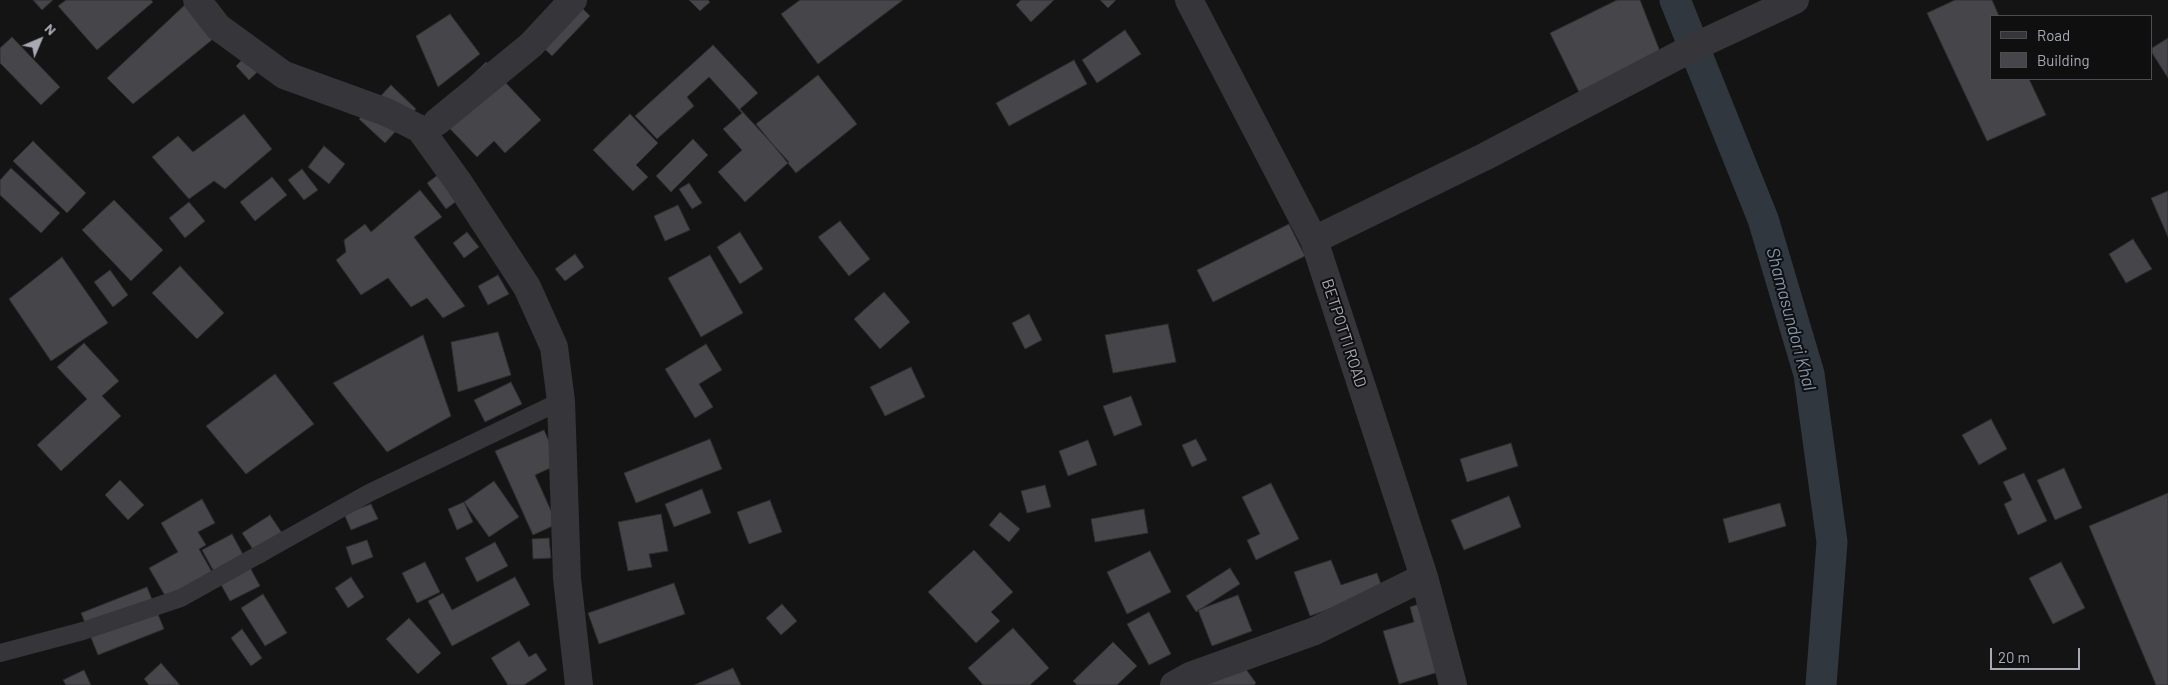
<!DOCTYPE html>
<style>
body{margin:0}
#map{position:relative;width:2168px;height:685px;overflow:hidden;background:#141415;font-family:Barlow,sans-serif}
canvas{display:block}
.legend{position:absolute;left:1990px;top:15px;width:162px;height:65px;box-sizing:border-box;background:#0f0f10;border:1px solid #4c4d52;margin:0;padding:6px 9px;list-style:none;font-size:15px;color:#a7aab4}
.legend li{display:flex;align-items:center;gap:10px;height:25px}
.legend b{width:25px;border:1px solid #4c4d52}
.north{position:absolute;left:15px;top:15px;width:50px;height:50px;-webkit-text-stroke:4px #0f0f10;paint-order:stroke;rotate:45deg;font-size:14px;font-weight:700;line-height:20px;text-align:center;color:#a7aab4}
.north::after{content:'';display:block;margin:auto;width:18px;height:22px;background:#a7aab4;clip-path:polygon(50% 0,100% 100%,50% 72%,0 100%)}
.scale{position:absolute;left:1990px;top:648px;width:90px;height:22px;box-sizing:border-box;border:2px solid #a7aab4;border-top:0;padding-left:6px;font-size:15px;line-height:18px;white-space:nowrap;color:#a7aab4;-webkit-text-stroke:4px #0f0f10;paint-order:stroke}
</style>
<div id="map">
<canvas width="2168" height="685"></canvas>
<ul class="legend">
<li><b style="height:6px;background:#35353a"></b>Road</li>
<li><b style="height:14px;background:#46464a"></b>Building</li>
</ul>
<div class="north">N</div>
<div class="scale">20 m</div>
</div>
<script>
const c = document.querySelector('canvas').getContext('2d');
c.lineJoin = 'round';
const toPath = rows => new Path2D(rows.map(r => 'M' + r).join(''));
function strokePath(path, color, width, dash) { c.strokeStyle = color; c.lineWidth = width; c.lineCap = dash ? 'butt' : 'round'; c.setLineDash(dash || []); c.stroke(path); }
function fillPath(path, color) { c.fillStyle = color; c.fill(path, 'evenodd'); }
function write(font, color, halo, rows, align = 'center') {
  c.font = font + ' Barlow,sans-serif'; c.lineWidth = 4; c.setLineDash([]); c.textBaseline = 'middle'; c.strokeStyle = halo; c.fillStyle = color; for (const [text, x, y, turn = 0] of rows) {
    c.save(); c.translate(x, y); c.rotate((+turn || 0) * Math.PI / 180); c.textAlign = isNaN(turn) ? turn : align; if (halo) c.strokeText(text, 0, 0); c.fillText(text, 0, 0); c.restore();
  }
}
strokePath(toPath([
 [1675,0,1763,219,1809,374,1832,542,1821,685]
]), '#30373e', 31);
const building = toPath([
 [33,0,53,0,42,10,33,0],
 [66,0,151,0,153,2,97,50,58,6,66,0],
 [574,0,590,16,552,56,534,39,574,0],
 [689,0,708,0,710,2,700,11,689,0],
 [800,0,903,0,818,64,781,14,800,0],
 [1021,0,1054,0,1031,22,1016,5,1021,0],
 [1100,0,1116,0,1108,8,1100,0],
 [1617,0,1640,0,1661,54,1579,92,1550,33,1617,0],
 [1955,0,1992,0,1999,16,1992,16,1992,79,2029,79,2046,115,1987,141,1927,13,1955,0],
 [189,1,218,35,133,104,107,78,189,1],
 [450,14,480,54,438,87,416,36,450,14],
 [1125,30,1141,54,1097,83,1082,60,1125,30],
 [12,37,60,87,41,105,0,63,0,48,12,37],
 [2168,38,2168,78,2152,53,2152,48,2168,38],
 [258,44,272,58,249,80,236,66,258,44],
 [713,45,758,93,740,109,789,162,745,202,718,172,742,150,723,129,742,113,709,77,687,97,694,106,657,139,635,116,713,45],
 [1074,60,1087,84,1009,126,996,103,1074,60],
 [486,62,541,120,505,153,494,141,477,157,434,112,486,62],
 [818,75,857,124,796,173,756,124,818,75],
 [391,85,416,109,385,143,359,119,391,85],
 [244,114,272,149,225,189,214,181,189,199,152,157,178,136,193,152,244,114],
 [630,114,658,143,636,165,648,177,633,191,593,150,630,114],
 [693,139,708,155,671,192,656,176,693,139],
 [33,141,86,193,67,213,13,161,33,141],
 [324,146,345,164,329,184,308,167,324,146],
 [454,163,473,189,446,209,427,183,454,163],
 [11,168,60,213,41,233,0,195,0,180,11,168],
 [302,169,318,190,304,200,288,180,302,169],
 [272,177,287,195,255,221,240,202,272,177],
 [689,183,702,203,692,209,679,189,689,183],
 [420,190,442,217,414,237,465,306,443,318,427,298,411,307,388,278,361,295,336,260,346,252,344,240,365,224,371,232,420,190],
 [2168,191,2168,237,2151,198,2168,191],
 [114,200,163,250,131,281,82,230,114,200],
 [189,202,205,221,185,238,169,218,189,202],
 [678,205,690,230,665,241,654,216,678,205],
 [840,221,870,259,849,276,818,237,840,221],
 [1289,224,1305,256,1213,302,1197,270,1289,224],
 [467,232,479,247,464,258,453,243,467,232],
 [740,232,763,269,740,284,717,247,740,232],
 [2133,239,2152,269,2126,283,2109,254,2133,239],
 [575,254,584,267,565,281,555,269,575,254],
 [710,255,743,313,701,337,668,278,710,255],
 [62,257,108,323,51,361,9,299,62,257],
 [180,266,224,313,197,339,152,293,180,266],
 [110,270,128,295,113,307,94,282,110,270],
 [498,275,509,294,488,305,478,286,498,275],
 [884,292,910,322,880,349,854,319,884,292],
 [1029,314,1042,340,1025,349,1012,323,1029,314],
 [1168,324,1176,362,1113,373,1105,335,1168,324],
 [498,332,511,375,458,392,451,342,498,332],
 [423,335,451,416,387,452,333,383,423,335],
 [84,343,119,381,102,396,121,416,61,471,37,445,87,399,57,367,84,343],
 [706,344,722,370,699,384,713,407,695,418,665,369,706,344],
 [911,367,925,397,885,416,870,387,911,367],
 [275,374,314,424,246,474,206,426,275,374],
 [511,382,522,404,485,422,474,400,511,382],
 [1131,396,1142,425,1114,436,1103,406,1131,396],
 [1991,419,2007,449,1979,465,1962,435,1991,419],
 [544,430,559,464,535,475,557,524,533,535,495,451,544,430],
 [710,439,722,469,636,503,624,473,710,439],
 [1196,439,1207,460,1192,467,1182,445,1196,439],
 [1088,440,1097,465,1068,476,1059,451,1088,440],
 [1511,443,1518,466,1467,482,1460,459,1511,443],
 [2064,468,2082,508,2055,520,2037,480,2064,468],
 [2024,473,2047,521,2018,535,2004,504,2012,500,2003,482,2024,473],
 [120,480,144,505,128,520,105,495,120,480],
 [494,481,519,517,489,537,464,502,494,481],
 [1271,483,1299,539,1256,560,1247,540,1260,534,1242,497,1271,483],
 [1045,485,1051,507,1027,513,1021,491,1045,485],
 [702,489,711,513,674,527,665,504,702,489],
 [2168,493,2168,685,2156,685,2089,526,2168,493],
 [1509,496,1521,527,1464,550,1451,520,1509,496],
 [202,499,215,523,198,532,206,545,199,549,212,572,167,599,149,568,178,552,161,523,202,499],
 [770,500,782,532,749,544,737,512,770,500],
 [464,502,473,522,457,530,448,509,464,502],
 [1780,503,1786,526,1729,543,1723,519,1780,503],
 [371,504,378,519,351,530,344,514,371,504],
 [1144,509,1148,533,1095,542,1091,519,1144,509],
 [1000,512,1020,529,1009,542,989,525,1000,512],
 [661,514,668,551,649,554,652,567,628,571,618,522,661,514],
 [270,515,290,545,262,563,242,533,270,515],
 [232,534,260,586,230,601,202,550,232,534],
 [549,538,551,558,533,559,532,539,549,538],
 [367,540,373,557,352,565,346,547,367,540],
 [495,542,508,566,477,582,465,558,495,542],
 [974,550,1013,592,991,612,1000,621,976,643,928,592,974,550],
 [1150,551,1171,592,1127,614,1107,572,1150,551],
 [1331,560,1341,585,1377,573,1383,590,1310,616,1294,572,1331,560],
 [425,562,440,592,417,603,402,573,425,562],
 [2061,562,2085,608,2053,624,2029,578,2061,562],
 [1230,568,1240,584,1196,612,1186,596,1230,568],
 [351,577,364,597,348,608,335,588,351,577],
 [515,577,530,605,452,646,428,601,443,593,452,610,515,577],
 [674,583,685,614,599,644,588,613,674,583],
 [147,587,164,629,98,655,81,613,147,587],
 [263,594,287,633,265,646,241,608,263,594],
 [1238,595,1252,631,1212,646,1198,610,1238,595],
 [1425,602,1442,671,1399,684,1383,631,1414,622,1410,607,1425,602],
 [782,604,797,621,781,635,766,618,782,604],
 [1149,612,1171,654,1149,665,1127,624,1149,612],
 [409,618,441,653,418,674,386,639,409,618],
 [1013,628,1049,668,1030,685,983,685,968,668,1013,628],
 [242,629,262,658,251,666,231,638,242,629],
 [519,641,529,657,536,653,547,670,524,685,508,685,491,658,519,641],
 [1113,642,1137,666,1117,685,1077,685,1073,681,1113,642],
 [1237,657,1256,683,1254,685,1199,685,1237,657],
 [161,663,180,685,149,685,144,679,161,663],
 [733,668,741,685,694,685,733,668],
 [84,670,91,685,66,685,63,680,84,670]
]);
fillPath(building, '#46464a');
strokePath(building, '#2e2e31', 1);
strokePath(toPath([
 [0,653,83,631,181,598,369,493,561,401]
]), '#35353a', 18);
strokePath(toPath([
 [197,0,218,27,284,75,386,112,420,129,459,183,527,287,554,347,561,401,567,578,579,685],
 [1189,0,1314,240,1424,577,1453,685],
 [437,122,531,45,573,0],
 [1314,240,1486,156,1694,47,1795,0],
 [1174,685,1190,676,1315,631,1424,577]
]), '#35353a', 28);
write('16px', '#a7aab4', '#0f0f10', [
 ["BETPOTTI ROAD",1344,333,72]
]);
write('italic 18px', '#8294ab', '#0f0f10', [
 ["Shamasundori Khal",1791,319,75]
]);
</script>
